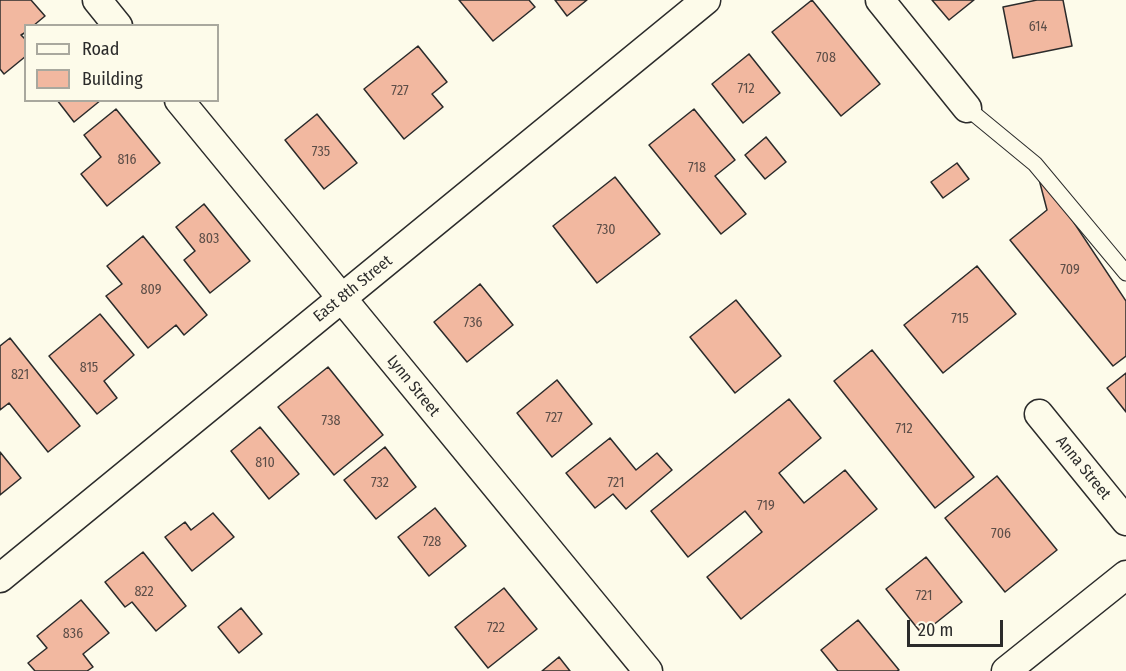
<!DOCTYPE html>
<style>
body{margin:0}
#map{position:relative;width:1126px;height:671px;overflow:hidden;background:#fdfbea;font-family:"Fira Sans Condensed",sans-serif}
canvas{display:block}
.legend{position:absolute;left:24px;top:24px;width:195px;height:78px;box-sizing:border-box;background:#fdfbea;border:2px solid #a9a89e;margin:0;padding:8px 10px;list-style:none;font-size:18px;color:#2b2b2b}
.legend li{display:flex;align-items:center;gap:12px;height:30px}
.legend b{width:30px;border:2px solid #a9a89e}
.scale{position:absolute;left:907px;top:620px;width:96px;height:27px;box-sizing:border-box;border:3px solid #2b2b2b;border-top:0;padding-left:8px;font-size:18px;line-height:21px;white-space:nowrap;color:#2b2b2b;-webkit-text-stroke:4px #fdfbea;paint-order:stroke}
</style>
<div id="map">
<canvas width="1126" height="671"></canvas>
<ul class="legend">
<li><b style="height:8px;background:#fdfbea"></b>Road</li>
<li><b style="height:16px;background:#f2b8a0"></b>Building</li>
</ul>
<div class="scale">20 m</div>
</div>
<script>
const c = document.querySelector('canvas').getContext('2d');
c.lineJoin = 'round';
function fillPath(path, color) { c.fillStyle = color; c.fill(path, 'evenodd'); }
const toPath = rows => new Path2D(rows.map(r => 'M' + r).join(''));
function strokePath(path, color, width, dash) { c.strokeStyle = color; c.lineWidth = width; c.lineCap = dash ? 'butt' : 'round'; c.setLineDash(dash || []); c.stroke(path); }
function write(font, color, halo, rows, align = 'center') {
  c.font = font + ' "Fira Sans Condensed",sans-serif'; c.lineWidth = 4.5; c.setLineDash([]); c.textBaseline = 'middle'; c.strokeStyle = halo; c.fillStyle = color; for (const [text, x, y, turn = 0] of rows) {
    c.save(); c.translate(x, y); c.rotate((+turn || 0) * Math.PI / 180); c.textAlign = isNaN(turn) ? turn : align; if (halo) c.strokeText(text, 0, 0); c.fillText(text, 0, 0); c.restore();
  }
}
const building = toPath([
 [0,0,31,0,45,16,33,26,26,26,26,32,21,35,26,40,26,56,4,74,0,69,0,0],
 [459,0,529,0,535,7,493,41,459,0],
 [555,0,587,0,567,16,555,0],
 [812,0,880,84,841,116,772,32,812,0],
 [932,0,974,0,949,20,932,0],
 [1037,0,1063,0,1072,46,1013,58,1003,7,1037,0],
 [418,46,447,82,432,94,443,107,404,139,364,89,418,46],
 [749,54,780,93,743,123,712,84,749,54],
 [57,100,101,100,74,122,57,100],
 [116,109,160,163,107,206,81,174,101,157,84,135,116,109],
 [694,109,735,160,715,176,746,214,721,234,649,145,694,109],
 [317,114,357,163,324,189,285,140,317,114],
 [766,137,786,162,765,179,745,155,766,137],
 [957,163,969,179,943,198,931,182,957,163],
 [1035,164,1126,301,1126,356,1113,366,1010,240,1047,210,1035,164],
 [615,177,660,234,597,283,553,226,615,177],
 [204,204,250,261,210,293,184,260,195,251,176,227,204,204],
 [143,236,207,315,184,335,176,325,148,348,106,296,122,284,107,266,143,236],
 [977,266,1016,314,943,373,904,325,977,266],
 [480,284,513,325,467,362,434,322,480,284],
 [736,300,781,356,735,393,690,337,736,300],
 [100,314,134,355,104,381,117,398,97,414,49,356,100,314],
 [10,338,80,426,48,452,9,403,0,410,0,346,10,338],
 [872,350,974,477,935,508,834,381,872,350],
 [328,367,383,435,334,475,278,407,328,367],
 [1126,373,1126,412,1107,388,1126,373],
 [557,380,592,424,552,457,517,413,557,380],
 [789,399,821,438,779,473,804,503,845,470,877,509,741,619,707,577,762,532,745,511,688,557,651,511,789,399],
 [260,427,299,474,269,499,231,451,260,427],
 [610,438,636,470,657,453,672,470,626,509,613,494,595,508,566,473,610,438],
 [385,447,416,487,376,519,344,480,385,447],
 [0,452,21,478,0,495,0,452],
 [997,476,1057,550,1005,592,945,518,997,476],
 [435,508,466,546,429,576,398,537,435,508],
 [213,513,234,537,192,571,165,537,185,522,191,530,213,513],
 [143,552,186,606,156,631,132,602,125,607,105,582,143,552],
 [926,557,962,602,922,634,886,589,926,557],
 [504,588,537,629,488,668,455,627,504,588],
 [81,600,109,633,83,654,93,667,87,671,35,671,28,663,47,648,37,636,81,600],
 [241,608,262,634,239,653,218,627,241,608],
 [858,620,899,670,897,671,838,671,821,650,858,620],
 [559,657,570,671,542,671,559,657]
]);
fillPath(building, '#f2b8a0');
strokePath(building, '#2b2b2b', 1.5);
const lane = toPath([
 [967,108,1035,164,1126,273]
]);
const street = toPath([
 [97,0,118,26],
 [880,0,967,108],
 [179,100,648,671],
 [1039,414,1126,521],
 [0,578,706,0],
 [1006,671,1126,575]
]);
strokePath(lane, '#2b2b2b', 17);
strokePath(street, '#2b2b2b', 31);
strokePath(lane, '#fdfbea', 15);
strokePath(street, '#fdfbea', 28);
write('14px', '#5d4e48', null, [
 ["614",1038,27],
 ["708",826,58],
 ["712",746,89],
 ["727",400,91],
 ["735",321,152],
 ["816",127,160],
 ["718",697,168],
 ["730",606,230],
 ["803",209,239],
 ["709",1070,270],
 ["809",151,290],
 ["715",960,319],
 ["736",473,323],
 ["815",89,368],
 ["821",20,375],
 ["727",554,418],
 ["738",331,421],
 ["712",904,429],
 ["810",265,463],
 ["732",380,483],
 ["721",616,483],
 ["719",766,506],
 ["706",1001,534],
 ["728",432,542],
 ["822",144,592],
 ["721",924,596],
 ["722",496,628],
 ["836",73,634]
]);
write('16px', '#2b2b2b', '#fdfbea', [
 ["East 8th Street",353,289,-39],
 ["Lynn Street",413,386,51],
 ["Anna Street",1083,468,51]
]);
</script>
